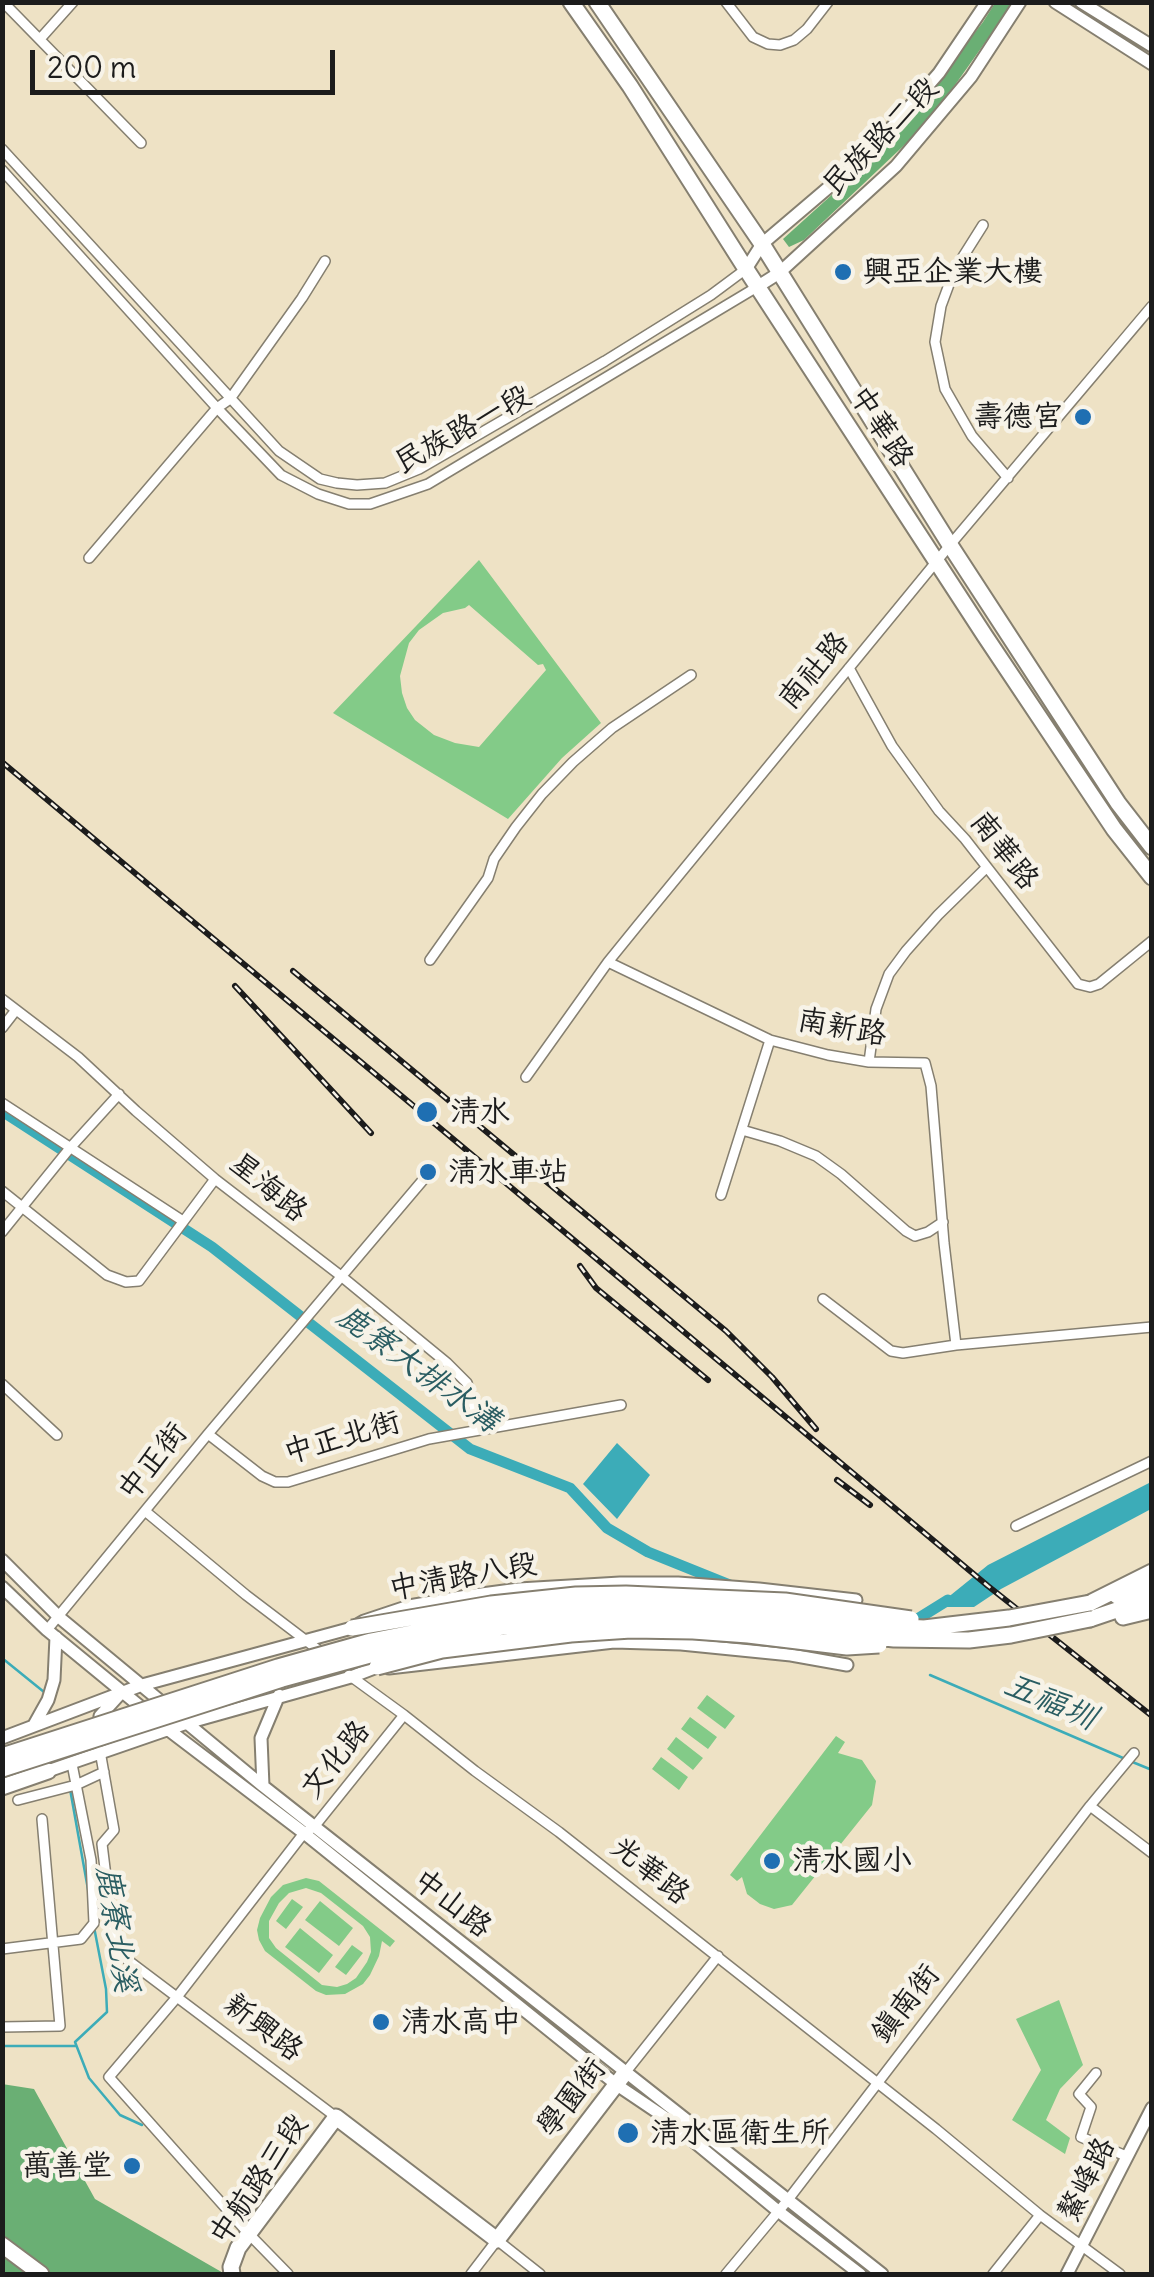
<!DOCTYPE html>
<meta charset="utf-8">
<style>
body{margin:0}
#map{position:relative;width:1154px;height:2277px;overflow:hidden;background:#eee2c5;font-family:Delius,sans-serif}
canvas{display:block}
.frame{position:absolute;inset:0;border:5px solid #1c1c1c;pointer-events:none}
.scale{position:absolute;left:30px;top:50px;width:305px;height:45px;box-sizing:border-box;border:5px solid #1c1c1c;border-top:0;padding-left:12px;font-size:30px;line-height:35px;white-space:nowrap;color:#1c1c1c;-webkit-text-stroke:8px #f7f3e8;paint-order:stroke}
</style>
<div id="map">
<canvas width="1154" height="2277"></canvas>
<div class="frame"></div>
<div class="scale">200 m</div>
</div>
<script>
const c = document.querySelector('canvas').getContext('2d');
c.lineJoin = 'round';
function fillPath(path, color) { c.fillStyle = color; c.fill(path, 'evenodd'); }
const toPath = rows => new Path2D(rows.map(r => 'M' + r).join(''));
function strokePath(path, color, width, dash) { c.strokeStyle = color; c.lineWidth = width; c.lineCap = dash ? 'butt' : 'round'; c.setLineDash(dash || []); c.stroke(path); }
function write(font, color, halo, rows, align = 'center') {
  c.font = font + ' Delius,"LXGW WenKai TC",sans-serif'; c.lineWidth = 9; c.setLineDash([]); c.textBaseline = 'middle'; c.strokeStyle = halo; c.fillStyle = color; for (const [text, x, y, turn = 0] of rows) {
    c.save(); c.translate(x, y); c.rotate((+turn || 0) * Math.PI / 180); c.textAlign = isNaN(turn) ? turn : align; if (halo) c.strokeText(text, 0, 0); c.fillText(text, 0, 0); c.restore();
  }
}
fillPath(toPath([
 [479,560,601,723,562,758,508,819,333,713],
 [469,605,538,665,543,664,546,670,479,747,455,743,434,735,415,720,407,708,402,693,400,676,409,643,419,630,443,613,465,608],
 [707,1695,735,1716,725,1729,697,1708],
 [690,1717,717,1737,708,1749,681,1729],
 [836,1736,845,1742,838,1753,862,1760,876,1781,872,1805,792,1905,774,1909,760,1904,747,1894,742,1877,737,1881,730,1875],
 [676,1737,703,1758,693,1770,667,1749],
 [661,1757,688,1777,679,1790,652,1769],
 [306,1878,319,1881,395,1941,390,1947,382,1941,379,1956,370,1975,363,1984,345,1994,326,1995,316,1991,265,1951,259,1940,257,1930,260,1918,271,1897,283,1885],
 [306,1888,321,1893,363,1926,370,1937,371,1952,367,1962,356,1978,347,1984,337,1987,322,1985,276,1948,269,1938,269,1921,279,1903,289,1893],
 [292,1899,303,1907,286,1929,276,1921],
 [320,1901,353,1928,339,1946,305,1920],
 [300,1928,333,1955,319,1973,285,1947],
 [352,1945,363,1953,346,1975,335,1967],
 [1059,2000,1083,2065,1060,2089,1046,2120,1070,2138,1065,2154,1012,2120,1041,2070,1016,2019]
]), '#83cb88');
fillPath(toPath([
 [995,3,1013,3,955,85,915,135,804,240,789,247,783,239,857,172,912,115,983,22],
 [2,2084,34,2089,95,2199,225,2274,3,2274]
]), '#6aaf74');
fillPath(toPath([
 [617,1443,650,1475,617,1519,583,1484],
 [1151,1482,1151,1509,1001,1589,974,1607,936,1607,988,1565]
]), '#3cacb8');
strokePath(toPath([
 [2,1658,44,1692],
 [930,1675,1123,1758],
 [1130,1761,1152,1770],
 [70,1789,89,1895],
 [94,1927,106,1989,107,2012,75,2042,89,2078,120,2115,142,2125],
 [2,2046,76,2046]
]), '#3cacb8', 2.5);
strokePath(toPath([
 [2,1111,212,1247,470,1449,570,1488,607,1528,648,1552,730,1585],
 [908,1622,911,1623,948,1600]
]), '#3cacb8', 11);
const minor = toPath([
 [3,2,141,143],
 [726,2,753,37,768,44,780,45,794,40,807,29,828,2],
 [40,39,73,2],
 [2,149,279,451,320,479,337,483,357,485,385,483,419,469,605,361,711,295,746,269],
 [2,170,217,408,281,475,318,494,349,504,370,504,428,484,757,287],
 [983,225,954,271,941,306,935,342,945,389,972,436,1008,478],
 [89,558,217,408,230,399,302,298,325,261],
 [849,668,892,746,939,811,965,839,1078,984,1090,987,1099,984,1152,941],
 [430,960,488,878,494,859,516,827,542,794,573,762,612,728,691,675],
 [608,962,770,1040,828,1055,869,1062,925,1063,931,1086,944,1243,956,1345,1152,1327],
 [2,999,78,1057,136,1111,215,1179,341,1276,447,1363,467,1383,480,1429],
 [2,1028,16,1010],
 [869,1062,876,1009,889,974,906,951,938,915,986,868],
 [526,1077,608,962,638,925,950,545,1152,306],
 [2,1103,183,1221],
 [742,1130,780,1141,816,1156,841,1174,906,1231,915,1236,928,1232,943,1222],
 [2,1191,107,1275,126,1282,139,1281,215,1179],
 [721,1195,770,1040],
 [2,1232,70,1148,119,1094],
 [823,1299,891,1351,903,1353,956,1345],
 [2,1384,57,1435],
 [208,1434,262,1476,275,1482,288,1482,429,1439,621,1405],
 [145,1511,246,1595,325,1655],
 [1016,1526,1152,1461],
 [47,1630,208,1434,423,1180],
 [349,1675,404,1715,475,1771,559,1832,936,2129,1040,2215,1120,2274],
 [100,1751,114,1830,102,1844,112,1925,121,1955,336,2117],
 [18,1800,76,1785,104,1772],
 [1090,1806,1152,1853],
 [2,1949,81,1939,94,1923,91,1860,72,1764],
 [2,2027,60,2026,42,1819],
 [625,2073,718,1956],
 [1096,2073,1079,2094,1091,2107,1081,2137,1126,2156],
 [288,2274,248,2233,109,2077,177,1997,304,1833,314,1827,404,1715],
 [471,2274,497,2240,540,2274],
 [726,2274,787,2201,1090,1806,1134,1753],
 [993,2274,1040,2215]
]);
const tertiary = toPath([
 [1055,2,1152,64],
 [1081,2,1152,46],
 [746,269,762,244,869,153,939,73,987,2],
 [757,287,779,273,896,166,971,77,1020,2],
 [2,1560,60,1618,263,1786,882,2274],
 [2,1587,47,1630,170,1731,304,1833,617,2085,663,2116,778,2211,860,2274],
 [389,1668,614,1642,681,1644,791,1655,847,1665],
 [34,1725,48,1700,54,1680,56,1637],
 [99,1728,100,1716,120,1694],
 [2,1738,142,1685,352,1628,364,1621,409,1606,467,1596,519,1589,620,1583,678,1583,759,1589,856,1600],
 [48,1771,187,1723,351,1677,377,1667],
 [263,1786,261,1738,279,1695],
 [1067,2274,1152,2108]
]);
const primary = toPath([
 [571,2,630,86,746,269,985,636,1114,829,1152,877],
 [597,2,762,244,950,545,1118,803,1152,847],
 [1117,1596,1152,1584],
 [1090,1603,1152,1572],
 [1123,1617,1152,1610],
 [1090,1619,1152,1598],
 [2,1787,48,1771],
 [2,2245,41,2274],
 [232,2274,231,2267,238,2248,336,2117,497,2240,625,2073]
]);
strokePath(minor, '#857f70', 12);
strokePath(tertiary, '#857f70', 15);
strokePath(primary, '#857f70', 19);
strokePath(minor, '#fff', 9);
strokePath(tertiary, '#fff', 11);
strokePath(primary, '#fff', 15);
const rail = toPath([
 [2,762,988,1586,1152,1716],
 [293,971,726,1331,772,1377,816,1429],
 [235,986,371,1133],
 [580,1266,596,1288,708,1380],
 [837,1480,870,1505]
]);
strokePath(rail, '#1c1c1c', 6);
strokePath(rail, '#f7f3e8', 2.5, [8]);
const primaryBridge = toPath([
 [352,1628,491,1604,576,1595,626,1594,785,1601,911,1619],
 [377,1667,442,1650,571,1634,631,1630,693,1631,748,1635,847,1647,879,1645],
 [2,1756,278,1667,371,1641,503,1615,590,1607,703,1606,866,1625,924,1628,1009,1618,1090,1603],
 [2,1769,282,1679,381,1652,503,1627,631,1618,719,1621,894,1639,969,1640,1011,1635,1090,1619]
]);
strokePath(primaryBridge, '#857f70', 19, []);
strokePath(primaryBridge, '#fff', 15);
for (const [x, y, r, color] of [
 [843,272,10,"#1f6fb2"],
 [1083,417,10,"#1f6fb2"],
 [427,1112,12,"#1f6fb2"],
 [428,1172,10,"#1f6fb2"],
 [772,1861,10,"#1f6fb2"],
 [381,2022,10,"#1f6fb2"],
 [628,2133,12,"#1f6fb2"],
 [132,2166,10,"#1f6fb2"]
]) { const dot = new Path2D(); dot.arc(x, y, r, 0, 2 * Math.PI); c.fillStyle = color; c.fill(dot); strokePath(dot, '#f7f3e8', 4); }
write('30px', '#1c1c1c', '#f7f3e8', [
 ["民族路二段",881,137,-46],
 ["中華路",881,427,57],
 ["民族路一段",463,430,-29],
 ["南社路",814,671,-50],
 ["南華路",1004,851,52],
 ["南新路",842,1028,10],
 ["星海路",268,1188,39],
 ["中正北街",342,1438,-16],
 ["中正街",153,1462,-51],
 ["中清路八段",463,1577,-10],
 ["文化路",336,1760,-51],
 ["光華路",650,1871,38],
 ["中山路",452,1904,38],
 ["鎮南街",906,2004,-52],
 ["新興路",263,2028,37],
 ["學園街",572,2098,-52],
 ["中航路三段",259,2180,-56],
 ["鰲峰路",1087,2180,-63]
]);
write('30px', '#1c1c1c', '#f7f3e8', [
 ["興亞企業大樓",863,272],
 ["壽德宮",1063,417,"right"],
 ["清水",450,1112],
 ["清水車站",448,1172],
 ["清水國小",792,1861],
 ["清水高中",401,2022],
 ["清水區衛生所",650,2133],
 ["萬善堂",112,2166,"right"]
], 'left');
write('italic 32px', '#2a5d62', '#f7f3e8', [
 ["鹿寮大排水溝",418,1369,36],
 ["五福圳",1050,1702,23],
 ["鹿寮北溪",116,1929,81]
]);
</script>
